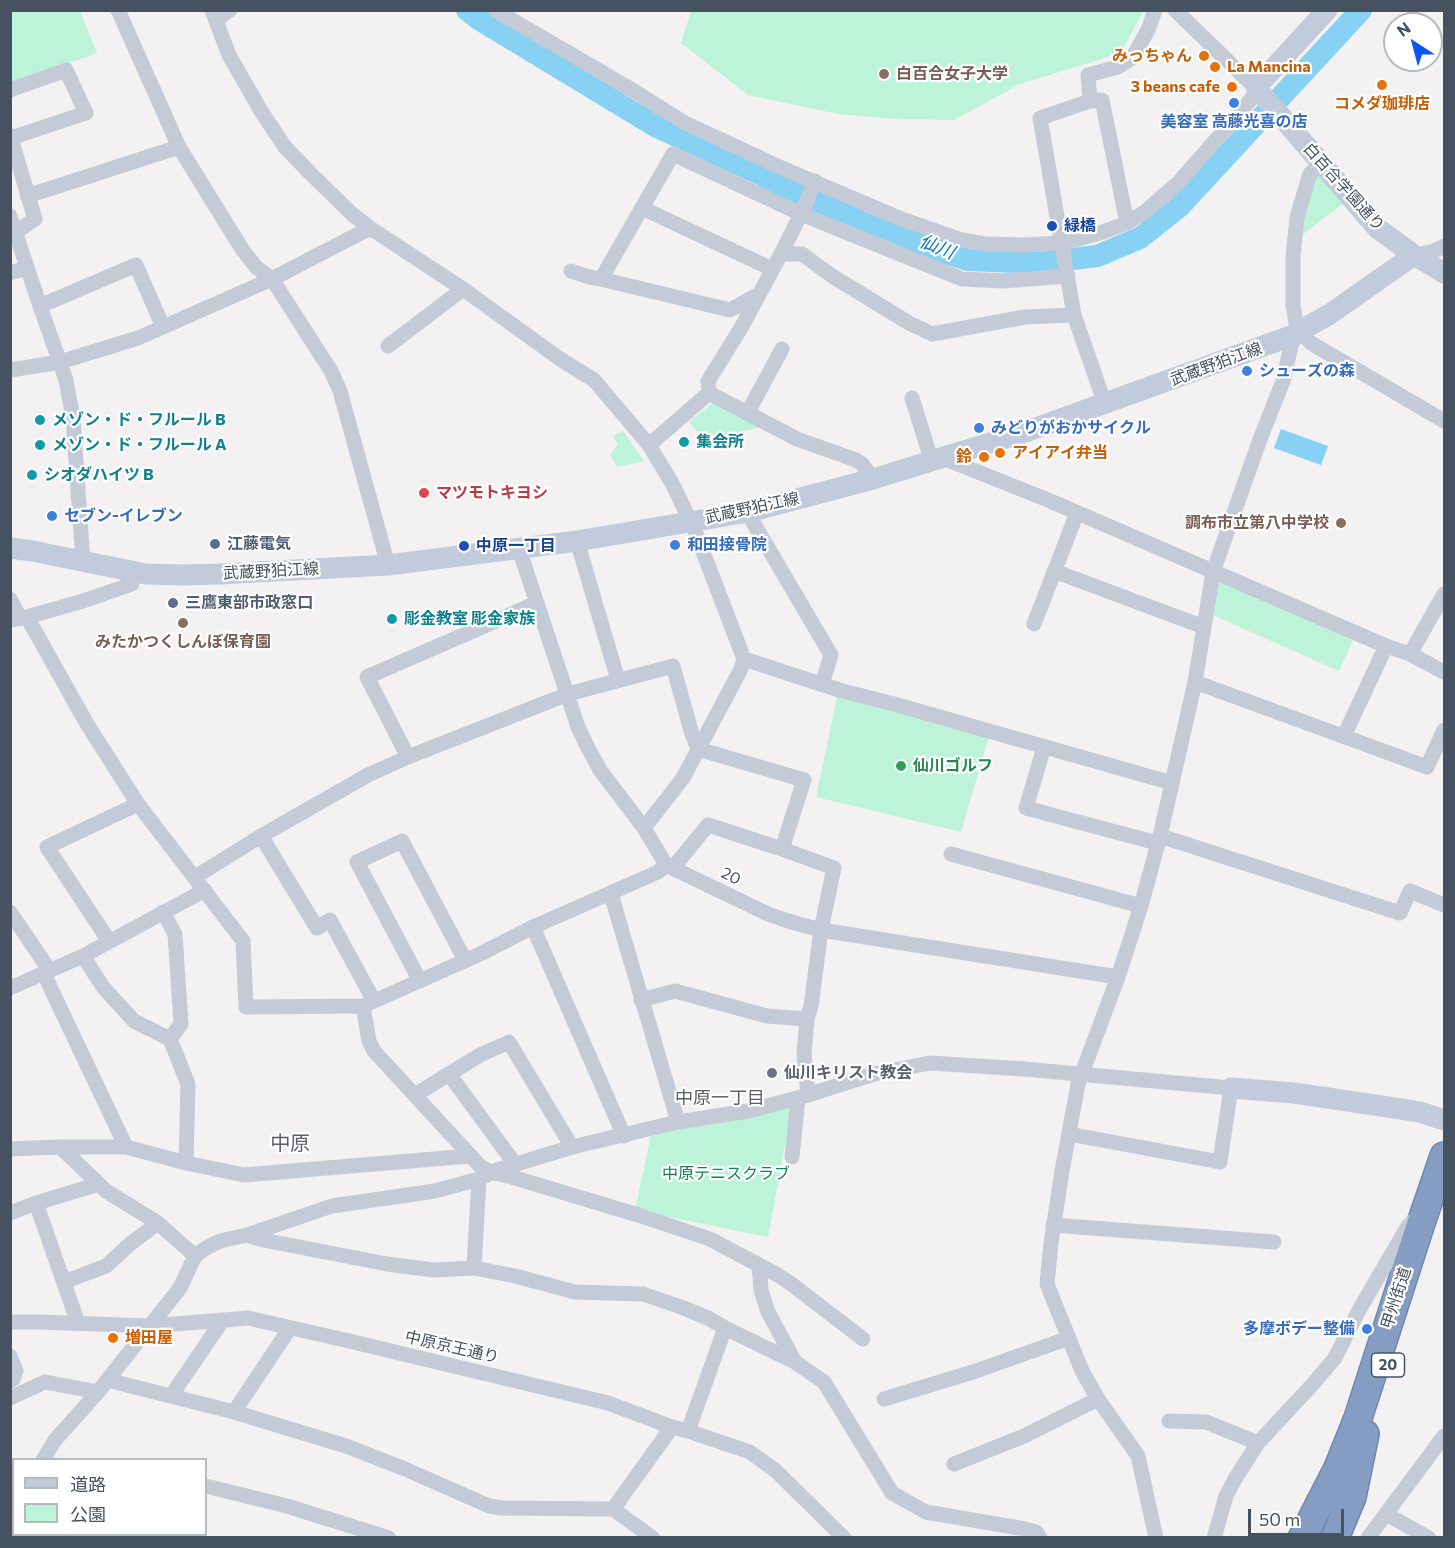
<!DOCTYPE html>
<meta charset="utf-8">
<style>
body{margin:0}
#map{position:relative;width:1455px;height:1548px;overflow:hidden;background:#f3f1f1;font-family:Commissioner,"Noto Sans JP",sans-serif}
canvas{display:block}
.frame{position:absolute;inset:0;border:12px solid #475260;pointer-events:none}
.legend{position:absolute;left:12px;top:1458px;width:195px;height:78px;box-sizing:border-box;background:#fff;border:2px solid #b5babf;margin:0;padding:8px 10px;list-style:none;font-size:18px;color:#475260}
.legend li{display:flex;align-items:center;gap:12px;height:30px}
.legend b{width:30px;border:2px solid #b5babf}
.north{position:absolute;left:1383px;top:12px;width:60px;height:60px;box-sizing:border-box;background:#fff;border:2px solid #b5babf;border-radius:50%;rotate:324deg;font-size:16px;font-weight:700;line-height:24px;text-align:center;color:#475260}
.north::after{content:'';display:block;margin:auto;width:21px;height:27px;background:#0a57f5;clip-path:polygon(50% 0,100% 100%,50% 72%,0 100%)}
.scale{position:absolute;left:1248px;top:1509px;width:96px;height:27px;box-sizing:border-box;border:3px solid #475260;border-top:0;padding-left:8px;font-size:18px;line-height:21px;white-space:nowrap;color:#475260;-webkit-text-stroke:4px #fff;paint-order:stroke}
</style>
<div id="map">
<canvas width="1455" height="1548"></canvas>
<div class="frame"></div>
<ul class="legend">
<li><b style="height:8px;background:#c2cbdb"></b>道路</li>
<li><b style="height:16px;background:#bdf3d8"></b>公園</li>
</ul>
<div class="north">N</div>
<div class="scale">50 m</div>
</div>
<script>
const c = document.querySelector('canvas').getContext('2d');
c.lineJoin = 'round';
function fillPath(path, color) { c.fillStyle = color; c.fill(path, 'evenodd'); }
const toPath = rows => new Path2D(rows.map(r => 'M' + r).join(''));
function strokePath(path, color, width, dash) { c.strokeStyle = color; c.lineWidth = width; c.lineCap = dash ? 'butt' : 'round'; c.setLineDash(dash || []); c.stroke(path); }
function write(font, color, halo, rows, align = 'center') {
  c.font = font + ' Commissioner,"Noto Sans JP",sans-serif'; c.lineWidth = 4.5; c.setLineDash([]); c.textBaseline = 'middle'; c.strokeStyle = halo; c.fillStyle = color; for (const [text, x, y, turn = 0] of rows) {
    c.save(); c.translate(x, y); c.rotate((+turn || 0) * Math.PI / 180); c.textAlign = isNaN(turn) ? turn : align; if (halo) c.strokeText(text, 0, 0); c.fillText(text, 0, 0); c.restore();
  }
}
fillPath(toPath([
 [10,11,80,11,97,53,11,84],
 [691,11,691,10,1143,11,1121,53,1020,84,954,120,897,119,838,114,748,95,681,43],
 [1324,175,1345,202,1302,235,1304,210,1315,176],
 [714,402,761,427,705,441,689,422],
 [623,431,644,461,617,467,610,455,618,444,613,436],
 [1216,577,1353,640,1339,671,1215,616,1212,610],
 [838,693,989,736,961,832,816,797],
 [792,1106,768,1237,635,1210,651,1135]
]), '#bdf3d8');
fillPath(toPath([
 [1281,429,1328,446,1321,465,1274,448]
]), '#86d1f4');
strokePath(toPath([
 [467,10,477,18,657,127,762,175,792,191,916,243,968,260,1039,263,1097,256,1140,238,1179,207,1361,10]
]), '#86d1f4', 22);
const highway = toPath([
 [1302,1538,1338,1468,1358,1418,1421,1223,1444,1156],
 [1335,1538,1352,1497,1365,1434]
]);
strokePath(highway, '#7087af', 30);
strokePath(toPath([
 [118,10,179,147,242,249,256,267,272,279,331,371,340,391,388,565],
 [212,10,229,55,261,111,285,147,310,173,352,214,370,228,463,289,560,359,594,380,649,445,673,485,695,531,744,659,741,669,683,778,644,828],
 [495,10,634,91,685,123,784,169,899,218,962,240,985,244,1023,245,1063,243,1100,233,1127,223,1146,211,1178,183,1237,116,1252,98,1257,88],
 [1175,10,1261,93],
 [216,20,230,10],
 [10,90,66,70,86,113,11,138],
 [1090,101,1102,100,1127,223],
 [10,135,35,219,16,232],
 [1321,162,1310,174,1297,217,1293,257,1293,305,1296,323,1300,332,1311,343,1444,421],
 [27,196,179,147],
 [642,208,772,269],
 [10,216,40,306,66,380,73,418,83,562],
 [781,254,802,254,832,276,909,323,932,334,1025,317,1074,315],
 [1414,255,1432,252,1444,246],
 [571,271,589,277,601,279,730,310,759,294],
 [10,273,27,268],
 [601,279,673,154,801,214,962,279,1003,281,1068,276],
 [40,306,136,265,163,327],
 [388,346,463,289],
 [10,370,60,362,138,338,272,279,370,228],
 [709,393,708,381,741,328,781,254,801,214,815,181],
 [709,393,797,439,856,460,862,464,873,479],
 [912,398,932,462],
 [1105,404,1074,315,1040,118,1090,101,1088,75,1118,67,1133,57,1148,30,1155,10],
 [748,412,782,349],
 [649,445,709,393],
 [943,458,1048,500,1386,646,1410,654,1444,672],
 [748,512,754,524,831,655,822,684],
 [577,541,618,680],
 [519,549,578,727,587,746,600,770,644,828,666,865,768,914,788,921,821,930,1118,977],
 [1054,571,1204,627],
 [10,599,20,618],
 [27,617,87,724,138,804,243,941,246,1007,363,1006,478,955,533,927,658,872,666,865],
 [10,620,27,617,83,601,132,584,133,571],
 [1034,624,1077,513],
 [1410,654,1444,594],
 [744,659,839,690,894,704,1172,783],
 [1195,682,1427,767,1444,730],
 [1344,736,1386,646],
 [1044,747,1026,808,1157,843],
 [408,757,367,677,537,603],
 [261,836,317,928,330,920,374,1001],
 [1160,836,1400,913,1410,891,1444,905],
 [951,854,1141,906],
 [673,868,708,825,782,849,834,868,821,930,811,1006,807,1019,804,1054,808,1095],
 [195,877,261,836,368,775,408,757,568,694,673,666,692,734,698,749,804,780,782,849],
 [611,894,678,1122],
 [10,912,50,971],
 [163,912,175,934,181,1024,170,1039],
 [533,927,624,1136],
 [109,941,47,847,138,804],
 [83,956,103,987,134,1021,170,1039,188,1084,186,1163],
 [44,974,126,1147],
 [420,981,357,862,402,841,465,960],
 [10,988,83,956,205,890],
 [641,1000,675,991,767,1016,807,1019],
 [363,1006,369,1041,374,1051,480,1166,491,1172,512,1177,638,1215,710,1239,776,1274,790,1283,863,1339],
 [415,1095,449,1074],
 [60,1147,99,1184],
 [10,1149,60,1147,126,1147,186,1163,244,1175,470,1156],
 [792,1157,798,1098],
 [515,1164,449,1074,480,1055,509,1042,572,1147],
 [36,1203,78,1323],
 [10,1213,36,1203,99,1184,106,1191,158,1223,195,1256],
 [1053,1225,1274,1242],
 [247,1235,263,1240,387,1264,434,1270,474,1268,515,1276,575,1292,643,1294,681,1307,708,1318,725,1328,795,1362,824,1382,892,1493,926,1512,1025,1529,1036,1532,1040,1538],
 [759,1265,761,1290,768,1312,795,1362],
 [474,1268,479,1179],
 [64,1282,106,1266,130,1244,158,1223],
 [10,1322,40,1322,151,1326,248,1318,349,1341,608,1403,672,1427,688,1431,750,1452,776,1471,844,1538],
 [10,1356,16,1371,13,1379,10,1381],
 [107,1380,234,1412,346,1446,405,1469,489,1506,502,1508,613,1509,653,1538],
 [171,1396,222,1321],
 [10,1398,45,1382,98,1392],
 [884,1399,973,1372,1069,1338],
 [234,1412,290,1328],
 [1169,1421,1206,1422,1258,1443],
 [688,1431,725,1328],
 [43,1460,55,1440,98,1392,180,1288,195,1256,206,1248,220,1241,247,1235,323,1209,332,1206,435,1191,479,1179,497,1170,572,1147,678,1122,748,1111,798,1098,874,1074,930,1063,1024,1069,1231,1088,1220,1162,1069,1134],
 [954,1464,1024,1436,1098,1399],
 [206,1486,287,1506,389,1538],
 [613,1509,672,1427],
 [1386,1514,1429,1538],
 [10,1518,14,1513],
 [95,1538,97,1534],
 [1156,1538,1138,1456,1098,1399,1082,1371,1047,1284,1051,1243,1062,1171,1078,1084,1118,977,1141,906,1160,836,1195,682,1213,572,1259,442,1283,381,1291,346,1296,334],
 [1214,1538,1226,1496,1235,1479,1258,1443,1312,1385,1335,1358,1359,1310,1408,1226,1413,1221,1416,1222],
 [1368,1538,1444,1436]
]), '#c4cbd7', 15);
strokePath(toPath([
 [1257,88,1261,82,1327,10],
 [1261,93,1377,228,1414,255,1444,273],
 [10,548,32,551,146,574,183,575,219,574,388,565,577,541,748,512,873,479,1025,432,1291,336,1330,314,1414,255],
 [1231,1088,1294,1093,1401,1109,1420,1112,1444,1120]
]), '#c2cbdb', 21);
strokePath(highway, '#859dc3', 27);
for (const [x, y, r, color] of [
 [1204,56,6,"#e8710a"],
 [1215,67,6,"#e8710a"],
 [884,74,6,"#8d6e63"],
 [1382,85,6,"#e8710a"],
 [1232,87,6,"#e8710a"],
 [1234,103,6,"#3f7fe0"],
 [1052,226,6,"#1a4fb4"],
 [1247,371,6,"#3f7fe0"],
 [40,420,6,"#0f9aa8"],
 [979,428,6,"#3f7fe0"],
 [684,442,6,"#0f9aa8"],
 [40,445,6,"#0f9aa8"],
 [1000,453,6,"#e8710a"],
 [984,457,6,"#e8710a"],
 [32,475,6,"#0f9aa8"],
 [424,493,6,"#e0444e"],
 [52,516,6,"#3f7fe0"],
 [1341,523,6,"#8d6e63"],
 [215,544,6,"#5c6f8a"],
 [675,545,6,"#3f7fe0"],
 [464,546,6,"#1a4fb4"],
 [173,603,6,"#5c6f8a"],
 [392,619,6,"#0f9aa8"],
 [183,623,6,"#8d6e63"],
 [901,766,6,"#2e9e5b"],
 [772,1073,6,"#6b7280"],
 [1367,1329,6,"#3f7fe0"],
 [113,1338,6,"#e8710a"]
]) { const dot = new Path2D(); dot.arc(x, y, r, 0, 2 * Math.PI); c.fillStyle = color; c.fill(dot); strokePath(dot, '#fff', 2); }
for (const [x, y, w] of [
 [1388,1365,33]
]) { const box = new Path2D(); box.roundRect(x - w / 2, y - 12, w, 24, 4.5); c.fillStyle = '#fff'; c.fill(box); strokePath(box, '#475260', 1.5); }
write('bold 15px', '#475260', null, [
 ["20",1388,1365]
]);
write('bold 16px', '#c56008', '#fff', [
 ["みっちゃん",1192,56],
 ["La Mancina",1227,67,"left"],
 ["3 beans cafe",1220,87],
 ["コメダ珈琲店",1382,104,"center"],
 ["アイアイ弁当",1012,453,"left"],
 ["鈴",972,457],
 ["増田屋",125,1338,"left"]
], 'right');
write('bold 16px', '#785e54', '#fff', [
 ["白百合女子大学",896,74],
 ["調布市立第八中学校",1329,523,"right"],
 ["みたかつくしんぼ保育園",183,642,"center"]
], 'left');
write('bold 16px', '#366cbe', '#fff', [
 ["美容室 高藤光喜の店",1234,122,"center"],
 ["シューズの森",1259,371],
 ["みどりがおかサイクル",991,428],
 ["セブン-イレブン",64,516],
 ["和田接骨院",687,545],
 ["多摩ボデー整備",1355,1329,"right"]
], 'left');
write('16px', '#475260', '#fff', [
 ["白百合学園通り",1344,187,48],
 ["武蔵野狛江線",1216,364,-20],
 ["武蔵野狛江線",752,508,-12],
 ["武蔵野狛江線",271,571,-3],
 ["20",731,876,26],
 ["甲州街道",1396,1298,-72],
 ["中原京王通り",452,1347,13]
]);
write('bold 16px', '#164399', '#fff', [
 ["緑橋",1064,226],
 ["中原一丁目",476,546]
], 'left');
write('bold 16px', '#0d838f', '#fff', [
 ["メゾン・ド・フルール B",52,420],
 ["集会所",696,442],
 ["メゾン・ド・フルール A",52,445],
 ["シオダハイツ B",44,475],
 ["彫金教室 彫金家族",404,619]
], 'left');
write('bold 16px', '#be3a42', '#fff', [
 ["マツモトキヨシ",436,493]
], 'left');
write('bold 16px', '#4e5e75', '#fff', [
 ["江藤電気",227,544],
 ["三鷹東部市政窓口",185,603]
], 'left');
write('bold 16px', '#27864d', '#fff', [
 ["仙川ゴルフ",913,766]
], 'left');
write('bold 16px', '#5b616d', '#fff', [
 ["仙川キリスト教会",784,1073]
], 'left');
write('16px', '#0f8456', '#fff', [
 ["中原テニスクラブ",726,1174]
]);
write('italic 18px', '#017ab2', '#fff', [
 ["仙川",937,247,21]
]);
write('18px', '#5d6067', '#fff', [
 ["中原一丁目",720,1098]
]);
write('20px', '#5d6067', '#fff', [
 ["中原",290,1143]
]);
</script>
